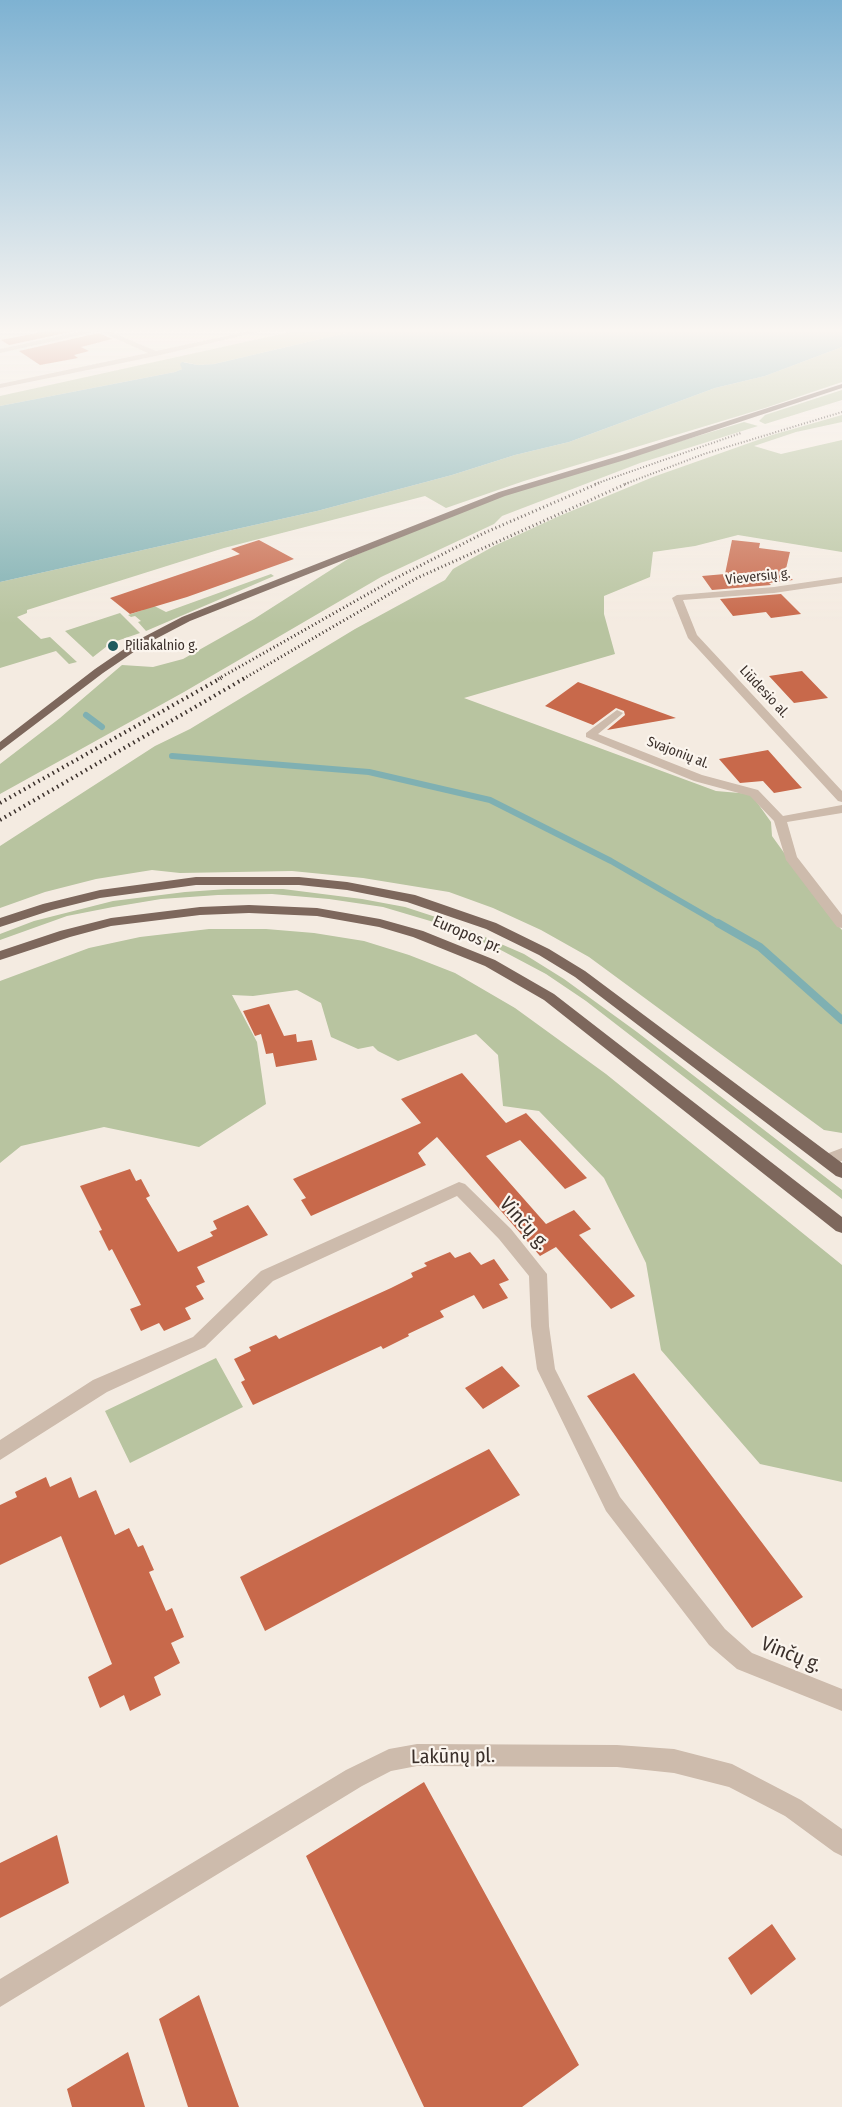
<!DOCTYPE html>
<meta charset="utf-8">
<style>
body{margin:0}
canvas{display:block;background:#f4ebe1}
</style>
<canvas width="842" height="2107"></canvas>
<script>
const c = document.querySelector('canvas').getContext('2d');
c.lineJoin = 'round';
function fillPath(path, color) { c.fillStyle = color; c.fill(path, 'evenodd'); }
const toPath = rows => new Path2D(rows.map(r => 'M' + r).join(''));
function strokePath(path, color, width, dash) { c.strokeStyle = color; c.lineWidth = width; c.lineCap = dash ? 'butt' : 'round'; c.setLineDash(dash || []); c.stroke(path); }
function write(font, color, halo, rows, align = 'center') {
  c.font = font + ' "Fira Sans Condensed",sans-serif'; c.lineWidth = 4.5; c.setLineDash([]); c.textBaseline = 'middle'; c.strokeStyle = halo; c.fillStyle = color; for (const [text, x, y, turn = 0] of rows) {
    c.save(); c.translate(x, y); c.rotate((+turn || 0) * Math.PI / 180); c.textAlign = isNaN(turn) ? turn : align; if (halo) c.strokeText(text, 0, 0); c.fillText(text, 0, 0); c.restore();
  }
}
fillPath(toPath([
 [304,329,363,329,214,364,198,365,184,362,182,369,175,372,0,406,0,396],
 [842,347,842,382,765,408,524,481,446,508,425,496,224,548,27,610,27,613,17,617,41,639,50,637,77,662,69,664,56,651,0,668,0,582,317,511,452,475,515,455,569,442,715,388,765,376],
 [842,390,842,400,765,424,759,421,765,415],
 [842,415,842,422,796,432,754,446,781,454,842,440,842,552,738,535,695,546,653,552,650,577,604,596,604,614,615,654,464,698,716,791,751,794,771,822,772,836,828,914,842,930,842,1133,824,1130,589,957,541,930,493,908,449,892,363,878,292,871,180,873,152,870,96,879,45,892,0,908,0,846,155,746,190,729,355,629,445,580,453,569,494,546,557,517,653,477,772,435],
 [744,422,758,426,640,463,502,516,494,524,381,577,184,692,0,794,0,764,60,718,122,665,153,667,183,659,254,619,351,557,503,495],
 [271,574,274,576,146,631,138,622,141,621,135,616,131,617,128,615,143,610,133,595,166,612],
 [120,613,140,633,111,643,93,657,65,631],
 [228,889,283,889,362,899,405,907,448,921,524,954,564,979,637,1032,842,1190,842,1199,586,1001,546,974,497,948,437,923,383,907,329,899,272,894,218,895,161,899,113,907,67,916,0,940,0,934,34,921,113,901,185,892],
 [209,929,266,929,314,933,364,941,409,955,455,973,515,1008,606,1074,842,1265,842,1482,760,1464,661,1350,646,1263,604,1178,539,1111,503,1106,498,1055,476,1034,398,1061,378,1051,373,1046,358,1049,331,1037,321,1003,297,990,253,996,232,995,257,1042,266,1104,199,1147,104,1127,21,1146,0,1163,0,981,89,948,140,937],
 [216,1358,243,1407,130,1463,105,1411]
]), '#b8c4a0');
fillPath(toPath([
 [363,329,842,329,842,347,765,376,715,388,569,442,515,455,452,475,317,511,0,582,0,406,175,372,182,369,180,364,182,362,198,365,214,364]
]), '#7fb0b2');
strokePath(toPath([
 [86,715,102,727],
 [172,756,369,772,490,800,611,861,720,924]
]), '#7fb0b2', 6);
strokePath(toPath([
 [718,923,760,947,842,1020]
]), '#7fb0b2', 8);
fillPath(toPath([
 [58,329,84,329,9,345,1,340],
 [99,333,112,339,81,347,89,351,74,355,78,358,40,365,19,351],
 [259,540,294,559,187,597,130,614,110,598,240,554,231,549],
 [732,540,760,543,759,548,790,552,785,573,793,580,769,583,771,585,712,590,702,576,725,574],
 [781,594,801,614,771,618,766,612,733,616,720,599],
 [802,671,828,698,794,703,769,676],
 [578,682,676,718,607,730,625,715,624,711,616,708,593,725,545,706],
 [768,750,791,776,802,788,774,793,763,781,740,783,719,759],
 [269,1004,284,1036,296,1034,297,1042,312,1040,317,1060,276,1067,273,1053,266,1054,261,1034,255,1036,243,1011],
 [462,1073,506,1123,526,1113,587,1178,565,1189,520,1140,486,1156,546,1224,574,1210,591,1229,579,1235,635,1296,611,1309,556,1247,540,1256,437,1137,418,1153,426,1165,311,1216,301,1200,306,1198,293,1179,421,1123,401,1099],
 [130,1169,136,1181,141,1179,150,1196,146,1198,178,1252,213,1236,210,1232,217,1229,213,1221,248,1205,268,1235,197,1267,205,1282,196,1286,204,1299,185,1308,191,1319,164,1331,159,1323,141,1331,130,1309,141,1305,112,1249,109,1251,99,1231,102,1230,80,1186],
 [450,1252,455,1258,470,1252,481,1265,494,1259,509,1280,499,1284,508,1298,483,1309,474,1295,440,1311,444,1317,408,1334,409,1336,383,1349,381,1346,253,1405,241,1382,245,1380,234,1359,251,1351,249,1347,276,1335,279,1339,391,1288,413,1277,411,1273,427,1266,424,1263],
 [502,1366,520,1386,483,1409,465,1388],
 [634,1373,803,1597,752,1628,587,1396],
 [489,1449,520,1495,265,1631,240,1577],
 [46,1477,50,1487,71,1477,79,1498,96,1490,115,1535,129,1528,138,1547,143,1545,154,1570,149,1572,166,1611,172,1608,184,1637,171,1643,180,1663,154,1677,161,1695,130,1711,124,1695,100,1708,88,1677,112,1664,61,1536,0,1565,0,1505,17,1497,15,1492],
 [424,1782,579,2065,522,2107,424,2107,306,1856],
 [57,1835,69,1883,0,1918,0,1863],
 [772,1924,796,1959,751,1995,728,1958],
 [199,1995,239,2107,188,2107,159,2019],
 [128,2052,145,2107,72,2107,67,2089]
]), '#c8694b');
fillPath(toPath([
 [93,329,104,329,156,351,259,329,270,329,156,356,0,388,0,384,148,353,99,331,0,353,0,349,93,329],
 [842,577,842,583,774,593,683,600,697,635,842,791,842,802,838,801,688,638,672,598,677,595,774,587,842,577],
 [617,710,623,713,621,715,598,734,702,775,758,790,783,816,842,805,842,813,787,822,797,857,842,915,842,928,837,927,786,860,774,821,750,796,694,781,586,737,586,733,617,710],
 [842,1148,842,1161,827,1166,821,1164,819,1160,821,1156,842,1148],
 [459,1182,465,1184,511,1229,547,1274,549,1326,555,1369,620,1497,725,1629,752,1653,842,1689,842,1711,737,1669,709,1645,606,1511,537,1369,531,1326,529,1276,499,1239,457,1196,273,1281,205,1347,107,1392,0,1460,0,1440,93,1380,193,1337,261,1271,459,1182],
 [417,1744,617,1745,674,1749,732,1764,801,1800,842,1829,842,1856,834,1852,785,1816,729,1787,674,1773,617,1767,417,1766,391,1771,362,1786,0,2007,0,1979,346,1770,389,1749,417,1744]
]), '#cdbbac');
fillPath(toPath([
 [842,384,842,388,628,459,505,496,190,621,144,645,103,673,0,751,0,742,95,669,136,641,182,617,499,492,622,455,842,384],
 [196,877,299,877,347,882,415,895,496,923,549,949,585,971,842,1163,842,1178,836,1176,575,977,539,955,486,929,407,902,347,890,299,885,196,885,100,898,52,910,0,927,0,918,43,904,100,890,196,877],
 [249,905,317,908,380,919,423,931,495,960,554,994,842,1217,842,1233,836,1231,544,1000,485,966,413,937,379,927,317,916,249,913,200,915,111,926,70,937,0,960,0,951,60,931,111,918,200,907,249,905]
]), '#7d675c');
strokePath(toPath([
 [595,484,741,433],
 [625,484,704,454,842,412]
]), '#3b302b', 2, [1, 2]);
strokePath(toPath([
 [218,679,396,578,484,533,599,483],
 [243,679,417,578,628,483]
]), '#3b302b', 3, [1, 3]);
strokePath(toPath([
 [0,803,221,678],
 [0,820,245,678]
]), '#3b302b', 4, [1.5, 4]);
const sky = c.createLinearGradient(0, 0, 0, 624);
sky.addColorStop(0, '#7eb2d2');
sky.addColorStop(0.53, '#faf6f2');
sky.addColorStop(1, '#faf6f200');
c.fillStyle = sky;
c.fillRect(0, 0, 842, 624);
for (const [x, y, r, color] of [
 [113,646,6,"#1f5a5e"]
]) { const dot = new Path2D(); dot.arc(x, y, r, 0, 2 * Math.PI); c.fillStyle = color; c.fill(dot); strokePath(dot, '#fbf5ee', 2); }
write('14px', '#3b302b', '#fbf5ee', [
 ["Vieversių g.",758,577,-6],
 ["Liūdesio al.",764,692,47],
 ["Svajonių al.",678,753,21]
]);
write('14px', '#3b302b', '#fbf5ee', [
 ["Piliakalnio g.",125,646]
], 'left');
write('16px', '#3b302b', '#fbf5ee', [
 ["Europos pr.",467,935,23]
]);
write('20px', '#3b302b', '#fbf5ee', [
 ["Vinčų g.",524,1224,48],
 ["Vinčų g.",791,1655,22],
 ["Lakūnų pl.",453,1757,-1]
]);
</script>
